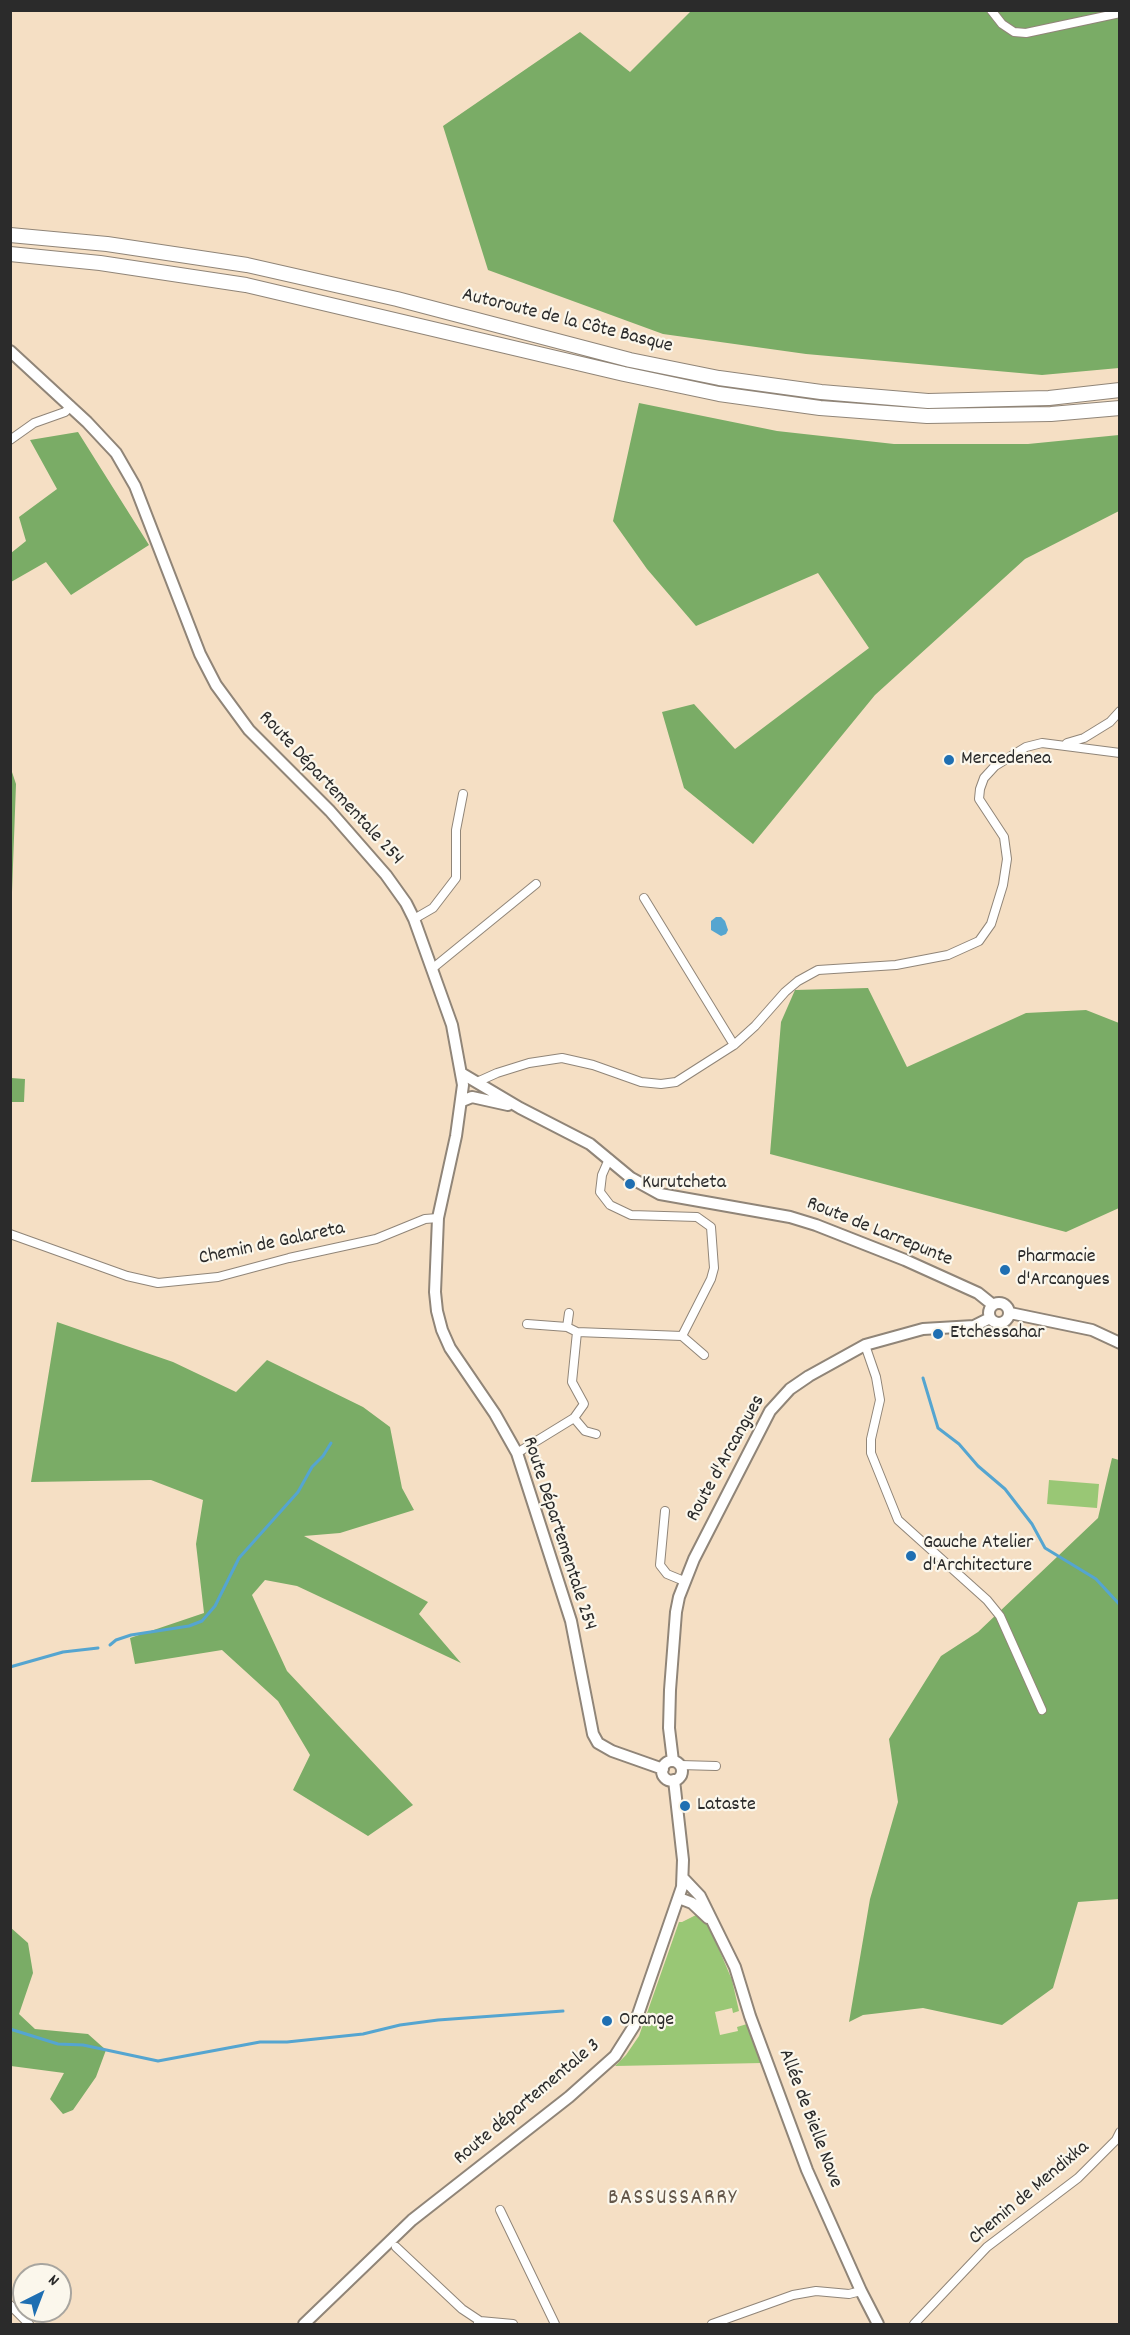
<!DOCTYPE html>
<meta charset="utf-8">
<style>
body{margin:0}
#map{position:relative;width:1130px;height:2335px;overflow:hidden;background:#f5dfc4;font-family:Dekko,sans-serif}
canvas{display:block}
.frame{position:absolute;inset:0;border:12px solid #2b2b2b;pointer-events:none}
.north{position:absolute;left:12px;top:2263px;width:60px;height:60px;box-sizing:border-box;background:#fbf7ec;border:2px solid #a8a59f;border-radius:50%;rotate:42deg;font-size:16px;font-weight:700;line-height:24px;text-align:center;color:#2b2b2b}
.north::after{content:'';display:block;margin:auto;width:21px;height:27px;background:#1f6fb2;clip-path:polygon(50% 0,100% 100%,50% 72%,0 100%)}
</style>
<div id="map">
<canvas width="1130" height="2335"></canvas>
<div class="frame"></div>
<div class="north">N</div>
</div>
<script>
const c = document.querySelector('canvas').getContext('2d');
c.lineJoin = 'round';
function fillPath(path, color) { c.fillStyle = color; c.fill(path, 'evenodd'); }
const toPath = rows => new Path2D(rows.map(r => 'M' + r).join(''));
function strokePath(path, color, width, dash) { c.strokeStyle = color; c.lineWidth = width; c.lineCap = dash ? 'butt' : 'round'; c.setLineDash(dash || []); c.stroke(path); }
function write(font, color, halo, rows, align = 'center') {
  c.font = font + ' Dekko,sans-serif'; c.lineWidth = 4.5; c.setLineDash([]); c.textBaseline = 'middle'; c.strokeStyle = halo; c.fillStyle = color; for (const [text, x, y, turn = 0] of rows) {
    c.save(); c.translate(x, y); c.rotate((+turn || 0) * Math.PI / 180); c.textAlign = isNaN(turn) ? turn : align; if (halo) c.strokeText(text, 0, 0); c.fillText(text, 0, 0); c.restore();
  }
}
fillPath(toPath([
 [1049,1480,1099,1484,1097,1508,1047,1504],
 [696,1915,701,1917,710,1928,732,1980,739,2011,733,2013,732,2008,715,2012,720,2035,738,2031,737,2027,747,2024,762,2063,615,2066,626,2055,639,2036,679,1922,682,1922]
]), '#99c775');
fillPath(toPath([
 [691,11,1119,11,1119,368,1042,375,806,354,663,334,488,270,443,126,580,32,630,72],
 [639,403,777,431,894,444,1028,444,1119,435,1119,511,1025,559,875,695,753,844,684,788,662,712,694,704,735,749,869,648,818,573,696,626,647,569,613,521],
 [78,432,149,545,71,595,46,562,11,582,11,553,26,541,19,517,57,489,30,440],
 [11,769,16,784,11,919,10,919],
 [868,988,907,1067,1026,1013,1086,1010,1119,1023,1119,1208,1066,1232,770,1154,781,1022,795,990],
 [11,1078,25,1079,24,1102,11,1102],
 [57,1322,173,1362,236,1392,267,1360,363,1407,390,1427,402,1488,414,1510,340,1533,304,1536,428,1602,419,1614,461,1663,297,1586,265,1580,252,1595,287,1671,413,1805,368,1836,293,1790,310,1755,278,1701,222,1650,135,1664,130,1638,204,1613,196,1544,203,1500,151,1480,31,1482],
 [1112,1458,1119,1460,1119,1899,1078,1902,1053,1988,1002,2025,923,2008,863,2015,849,2022,870,1899,898,1802,889,1739,941,1656,978,1632,1098,1518],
 [10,1927,28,1943,33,1973,19,2014,35,2029,88,2034,106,2050,96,2077,73,2110,63,2114,50,2099,64,2073,11,2066]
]), '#7aac66');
fillPath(toPath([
 [716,917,721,917,725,921,728,930,726,934,721,936,711,930,711,921]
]), '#55a5d0');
strokePath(toPath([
 [923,1378,938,1428,959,1444,978,1466,1005,1489,1032,1524,1045,1548,1096,1579,1120,1605],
 [110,1645,116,1640,131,1635,189,1626,202,1621,215,1606,239,1558,298,1492,312,1467,323,1456,331,1443],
 [10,1667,63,1652,98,1648],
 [10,2029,58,2044,83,2045,158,2061,260,2042,287,2042,363,2034,400,2025,438,2020,563,2011]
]), '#55a5d0', 3);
const street = toPath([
 [991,10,1002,24,1014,32,1026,33,1120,13],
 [10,440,34,423,65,412,71,406],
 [1067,743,1084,738,1110,722,1120,711],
 [644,898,734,1045],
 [414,919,433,908,456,878,456,830,463,794],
 [433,968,536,884],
 [477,1082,497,1073,529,1063,562,1058,593,1065,641,1082,661,1084,676,1082,734,1045,755,1026,785,992,798,981,818,970,896,965,948,955,979,941,991,924,1003,885,1007,859,1004,837,979,799,980,789,984,778,995,766,1026,747,1042,743,1120,753],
 [609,1159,602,1175,600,1192,610,1205,631,1215,697,1217,711,1227,714,1268,711,1279,682,1336],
 [10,1234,127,1276,158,1283,218,1277,289,1258,376,1239,425,1219,438,1218],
 [527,1324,567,1327,577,1332,682,1336,704,1355],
 [567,1327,569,1313],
 [865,1345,876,1377,880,1400,871,1439,871,1453,898,1520,987,1600,1000,1616,1042,1710],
 [574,1418,585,1431,596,1434],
 [517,1453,574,1418,584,1404,572,1382,577,1332],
 [665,1511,660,1565,667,1574,684,1581],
 [680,1765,716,1766],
 [500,2210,555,2324],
 [396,2247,462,2309,480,2321],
 [10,2305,29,2324],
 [478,2323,480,2321,513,2324],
 [712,2324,793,2295,816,2291,849,2294,861,2291],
 [914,2324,987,2247,1078,2178,1116,2140,1120,2132]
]);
const secondary = toPath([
 [10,351,87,422,116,453,135,486,200,654,216,685,249,730,330,811,386,875,406,903,414,919,452,1025,463,1085,456,1136,438,1218,435,1292,437,1311,442,1330,450,1348,495,1414,517,1453,571,1621,593,1734,598,1743,612,1751,663,1769],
 [461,1073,520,1108,590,1144,631,1178,660,1194,790,1217,816,1225,905,1260,978,1293,993,1305],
 [462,1101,472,1097,508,1105],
 '989 1313a10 10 0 1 1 20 0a10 10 0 1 1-20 0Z',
 [1010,1313,1092,1330,1120,1343],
 [673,1761,669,1728,670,1690,676,1612,679,1597,694,1559,770,1411,790,1389,809,1376,865,1345,923,1329,974,1326,990,1318],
 '662 1771a10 10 0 1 1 20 0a10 10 0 1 1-20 0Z',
 [683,1878,700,1896,735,1967,750,2016,807,2170,861,2291,878,2324],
 [679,1898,692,1903,708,1918],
 [304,2324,412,2220,569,2097,615,2056,634,2026,682,1887,683,1860,674,1780]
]);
const highway = toPath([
 [10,235,107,244,247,265,397,299,630,360,719,378,821,392,928,401,1049,398,1120,390],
 [10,254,100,263,246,285,624,374,719,394,820,408,927,416,1051,414,1120,408]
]);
strokePath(street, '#908578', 10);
strokePath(secondary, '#908578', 14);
strokePath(highway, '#908578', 16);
strokePath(street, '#fff', 8);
strokePath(secondary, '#fff', 10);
strokePath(highway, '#fff', 14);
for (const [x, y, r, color] of [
 [949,760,6,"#1f6fb2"],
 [630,1184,6,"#1f6fb2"],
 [1005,1270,6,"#1f6fb2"],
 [938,1334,6,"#1f6fb2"],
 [911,1556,6,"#1f6fb2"],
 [685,1806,6,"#1f6fb2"],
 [607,2021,6,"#1f6fb2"]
]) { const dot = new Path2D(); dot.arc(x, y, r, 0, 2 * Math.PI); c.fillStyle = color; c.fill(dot); strokePath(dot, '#fbf7ec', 2); }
write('20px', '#2b2b2b', '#fbf7ec', [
 ["Autoroute de la Côte Basque",567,322,14],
 ["Route Départementale 254",330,789,47],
 ["Route de Larrepunte",879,1233,22],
 ["Chemin de Galareta",272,1245,-12],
 ["Route d'Arcangues",727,1459,-61],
 ["Route Départementale 254",558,1534,72],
 ["Route départementale 3",528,2103,-40],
 ["Allée de Bielle Nave",809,2119,69],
 ["Chemin de Mendixka",1030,2194,-40]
]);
write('20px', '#2b2b2b', '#fbf7ec', [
 ["Mercedenea",961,760],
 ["Kurutcheta",642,1184],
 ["Pharmacie",1017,1258],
 ["d'Arcangues",1017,1281],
 ["Etchessahar",950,1334],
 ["Gauche Atelier",923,1544],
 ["d'Architecture",923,1567],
 ["Lataste",697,1806],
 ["Orange",619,2021]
], 'left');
c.letterSpacing = '1.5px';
write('22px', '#635649', '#fbf7ec', [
 ["BASSUSSARRY",673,2200]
]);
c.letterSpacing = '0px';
</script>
